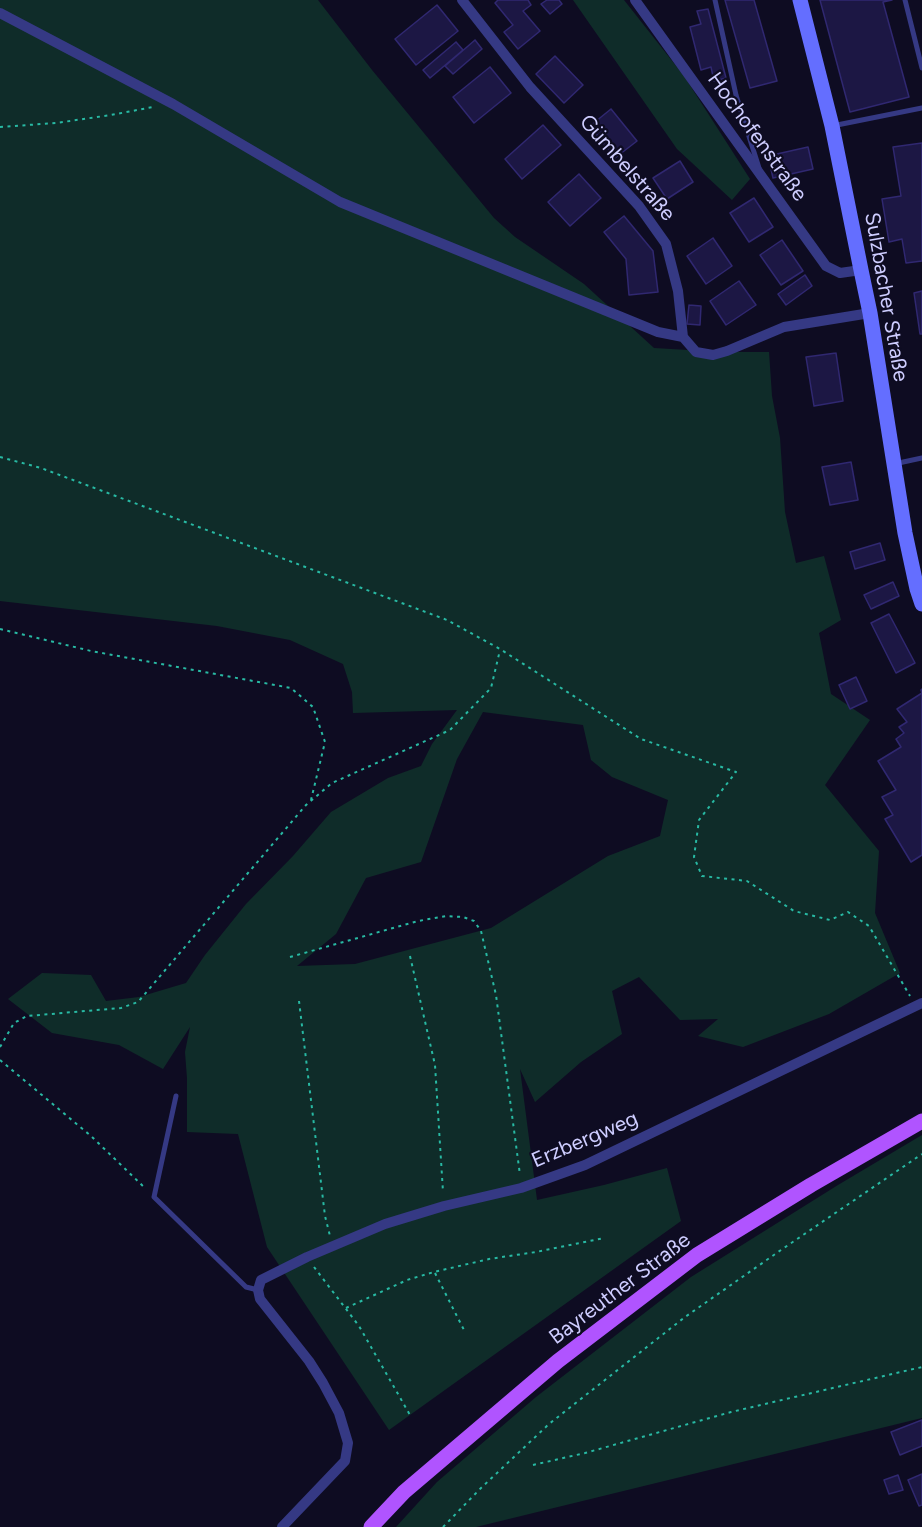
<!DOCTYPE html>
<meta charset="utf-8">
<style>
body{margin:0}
canvas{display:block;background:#0e0c22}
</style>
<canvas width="922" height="1527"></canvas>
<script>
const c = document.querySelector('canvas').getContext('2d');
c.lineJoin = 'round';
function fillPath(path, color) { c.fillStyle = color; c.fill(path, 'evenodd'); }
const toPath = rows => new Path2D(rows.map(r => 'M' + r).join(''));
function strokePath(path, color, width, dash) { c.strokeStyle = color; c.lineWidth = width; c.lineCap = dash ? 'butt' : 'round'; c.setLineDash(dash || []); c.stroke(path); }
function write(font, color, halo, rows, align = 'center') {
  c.font = font + ' Figtree,sans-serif'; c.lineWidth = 4.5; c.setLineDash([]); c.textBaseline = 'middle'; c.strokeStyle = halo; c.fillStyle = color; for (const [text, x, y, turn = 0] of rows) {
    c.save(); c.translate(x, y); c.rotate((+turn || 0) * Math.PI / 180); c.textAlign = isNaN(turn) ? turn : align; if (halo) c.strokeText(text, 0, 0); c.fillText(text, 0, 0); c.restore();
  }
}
fillPath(toPath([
 [0,0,318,0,372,70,494,218,515,237,584,284,654,348,721,352,769,352,772,396,780,438,785,512,796,563,824,556,841,620,819,633,831,694,870,720,825,785,879,851,875,913,900,973,829,1014,743,1047,698,1036,718,1019,680,1020,639,977,612,991,622,1034,581,1062,535,1102,520,1069,537,1200,604,1185,667,1168,681,1221,389,1430,267,1247,238,1134,187,1132,187,1078,185,1052,190,1027,163,1069,119,1045,52,1033,8,999,42,973,91,975,106,1001,139,997,186,983,205,955,246,904,293,856,331,812,388,778,421,766,432,744,457,710,353,713,352,692,343,664,290,640,217,626,0,601],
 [483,712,583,725,591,760,612,777,668,800,660,836,608,856,491,928,355,964,297,966,336,934,366,878,421,862,457,759],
 [573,0,624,0,684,76,750,179,732,200,677,149],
 [922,1135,922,1418,476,1527,396,1527,437,1482,536,1397,691,1277,838,1185]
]), '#0f2c29');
const building = toPath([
 [498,0,528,0,531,5,523,11,540,31,518,49,504,32,513,25,495,3,498,0],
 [547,0,559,0,562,4,550,14,541,4,547,0],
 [725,0,754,0,777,81,750,88,725,0],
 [820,0,892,0,883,2,909,97,850,112,820,0],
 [437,5,458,31,416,65,395,39,437,5],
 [708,9,726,78,714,81,711,67,701,70,690,27,701,24,697,11,708,9],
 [475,40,482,49,453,74,445,66,475,40],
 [456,42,463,50,430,78,423,70,456,42],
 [555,56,583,85,564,103,536,74,555,56],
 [490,67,511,93,474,123,453,97,490,67],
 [611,109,637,141,615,158,590,126,611,109],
 [543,125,561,145,522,179,505,159,543,125],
 [922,143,922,261,906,263,902,239,889,242,882,199,901,196,893,147,922,143],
 [808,147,813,169,773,178,768,156,808,147],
 [680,161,693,182,667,199,653,178,680,161],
 [579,174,601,198,570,226,548,202,579,174],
 [754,198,773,227,749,242,730,213,754,198],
 [624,216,653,251,658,292,629,295,626,259,604,232,624,216],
 [713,238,732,266,706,284,687,256,713,238],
 [782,240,803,271,781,285,760,255,782,240],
 [805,275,812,286,786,305,778,294,805,275],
 [739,281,756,305,726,325,710,301,739,281],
 [922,291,922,334,920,334,914,293,922,291],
 [689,305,701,306,700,325,687,324,689,305],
 [836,353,843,401,814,406,806,357,836,353],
 [851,462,858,500,830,505,822,467,851,462],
 [880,543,885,560,855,569,850,552,880,543],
 [893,582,899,596,871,609,864,595,893,582],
 [889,614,915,663,896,673,871,623,889,614],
 [856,677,867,701,850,709,839,685,856,677],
 [922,689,922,855,911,862,885,819,893,815,882,797,896,790,878,761,901,747,896,739,904,733,899,727,907,722,897,709,922,693,921,690,922,689],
 [922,1420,922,1446,900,1455,891,1432,922,1420],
 [922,1474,922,1505,919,1506,908,1480,922,1474],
 [898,1475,903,1490,889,1494,884,1480,898,1475]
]);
fillPath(building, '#1c1744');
strokePath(building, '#302871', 1.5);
strokePath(toPath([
 [0,127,56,123,111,115,153,107],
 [0,457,41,468,447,620,500,649,641,739,736,772,699,820,694,857,702,876,747,881,794,911,830,920,848,912,869,926,910,996],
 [0,629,91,651,291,688,313,707,325,742,311,800],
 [410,956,435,1065,443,1192],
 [290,957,418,921,446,916,463,917,474,921,481,931,496,995,520,1175],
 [299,1001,325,1216,330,1236],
 [0,1047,14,1023,27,1016,121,1008,138,1002,306,805,332,783,450,730,491,688,500,650],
 [0,1060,91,1136,146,1189],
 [314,1267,359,1326,410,1415],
 [435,1273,465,1332],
 [346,1308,407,1280,434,1272,489,1259,536,1252,604,1238],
 [533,1465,585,1453,731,1412,922,1367],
 [443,1527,481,1488,549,1424,685,1317,781,1250,922,1154]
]), '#28b9a3', 2, [3, 4.5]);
strokePath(toPath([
 [715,0,736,95,759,168],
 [905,0,922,68],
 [832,126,922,108],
 [894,464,922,458],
 [176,1096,154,1197,246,1287,258,1290]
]), '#353984', 5);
strokePath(toPath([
 [462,0,530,87,639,206,666,244,678,291,683,337,696,352,713,355,727,351,784,327,870,313],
 [635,0,826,266,840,273,861,270],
 [0,13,173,104,340,202,658,332,683,337],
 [282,1527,345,1461,348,1443,339,1413,323,1383,309,1361,260,1299,258,1290,261,1280,307,1257,385,1224,444,1206,521,1188,585,1165,922,1003]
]), '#353984', 10);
strokePath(toPath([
 [800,0,832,126,861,270,870,313,905,533,917,589,922,604]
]), '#646eff', 15);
strokePath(toPath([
 [371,1527,404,1492,558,1361,697,1255,811,1185,922,1121]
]), '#b054ff', 15);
write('21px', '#cecdff', '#0e0c22', [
 ["Hochofenstraße",757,137,54],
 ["Gümbelstraße",627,168,49],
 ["Sulzbacher Straße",886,297,80],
 ["Erzbergweg",585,1140,-23],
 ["Bayreuther Straße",620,1289,-37]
]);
</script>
